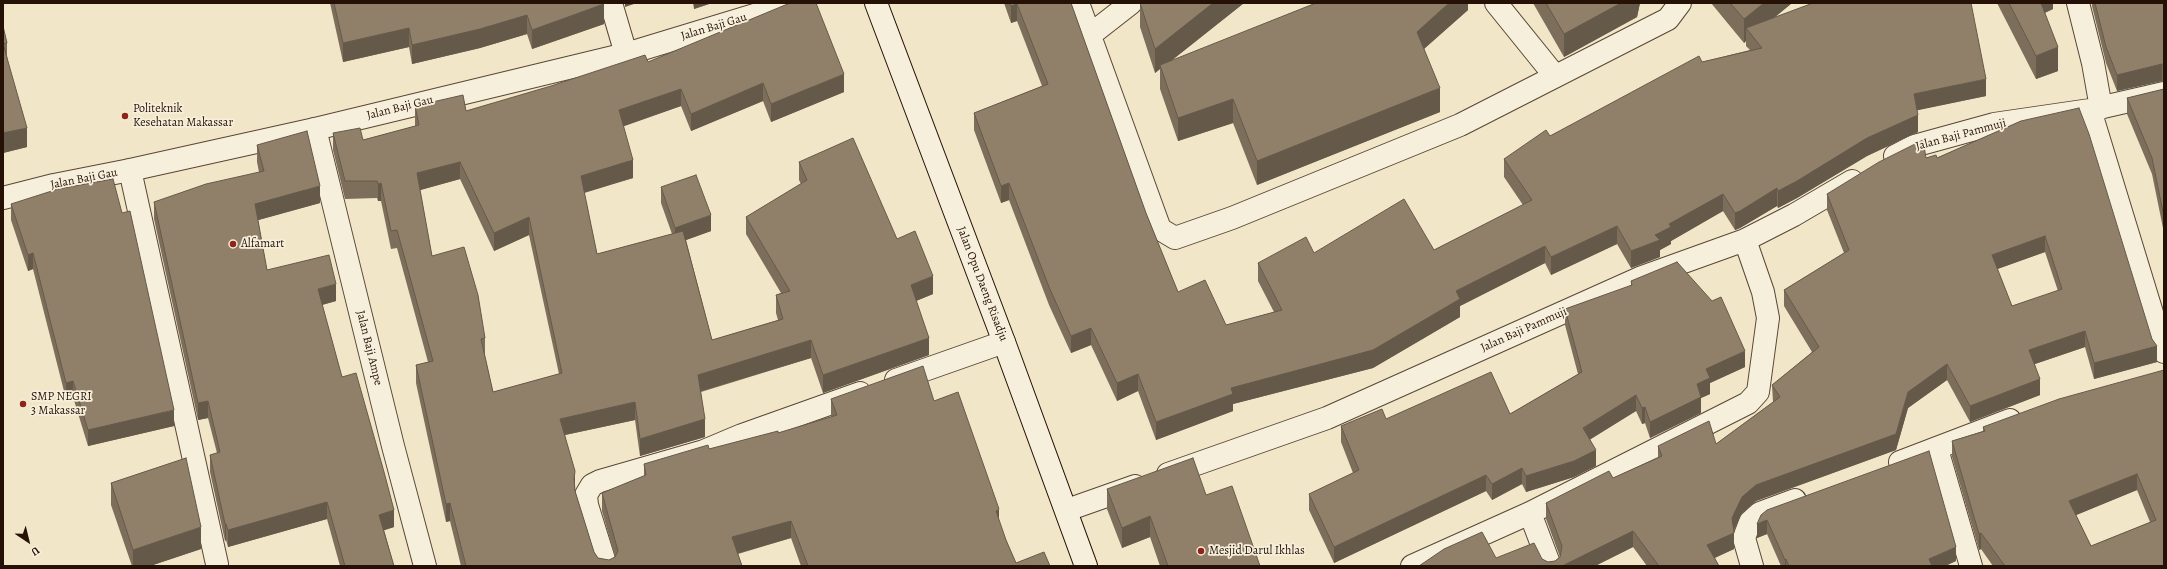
<!DOCTYPE html>
<style>
body{margin:0}
#map{position:relative;width:2167px;height:569px;overflow:hidden;background:#f1e6c7;font-family:Alegreya,serif}
canvas{display:block}
.frame{position:absolute;inset:0;border:4px solid #261106;pointer-events:none}
.north{position:absolute;left:8px;top:521px;width:40px;height:40px;-webkit-text-stroke:3px #f6efdb;paint-order:stroke;rotate:145deg;font-size:11px;font-weight:700;line-height:16px;text-align:center;color:#261106}
.north::after{content:'';display:block;margin:auto;width:14px;height:18px;background:#261106;clip-path:polygon(50% 0,100% 100%,50% 72%,0 100%)}
</style>
<div id="map">
<canvas width="2167" height="569"></canvas>
<div class="frame"></div>
<div class="north">U</div>
</div>
<script>
const c = document.querySelector('canvas').getContext('2d');
c.lineJoin = 'round';
const toPath = rows => new Path2D(rows.map(r => 'M' + r).join(''));
function strokePath(path, color, width, dash) { c.strokeStyle = color; c.lineWidth = width; c.lineCap = dash ? 'butt' : 'round'; c.setLineDash(dash || []); c.stroke(path); }
function fillPath(path, color) { c.fillStyle = color; c.fill(path, 'evenodd'); }
function write(font, color, halo, rows, align = 'center') {
  c.font = font + ' Alegreya,serif'; c.lineWidth = 3.5; c.setLineDash([]); c.textBaseline = 'middle'; c.strokeStyle = halo; c.fillStyle = color; for (const [text, x, y, turn = 0] of rows) {
    c.save(); c.translate(x, y); c.rotate((+turn || 0) * Math.PI / 180); c.textAlign = isNaN(turn) ? turn : align; if (halo) c.strokeText(text, 0, 0); c.fillText(text, 0, 0); c.restore();
  }
}
const minor = toPath([
 [611,3,626,54],
 [1078,3,1160,229,1175,238,1232,218,1460,125,1668,19,1680,3],
 [1496,3,1555,76],
 [2078,3,2093,63,2101,108],
 [1090,35,1131,3],
 [2090,110,2164,352],
 [315,129,393,446,425,566],
 [1895,156,1914,146,1994,124,2090,110,2164,93],
 [130,170,217,564],
 [896,380,1004,342],
 [1937,449,1971,566],
 [1900,462,2010,420],
 [1168,474,1327,418,1642,277,1745,240,1794,215,1852,181],
 [1067,510,1135,486],
 [1530,513,1550,566],
 [606,566,587,505,586,495,592,485,600,481,704,451,742,435,860,393],
 [1412,566,1530,513,1748,403,1758,392,1768,318,1763,292,1745,240],
 [1752,566,1744,538,1750,522,1760,513,1795,500]
]);
const tertiary = toPath([
 [3,198,54,185,130,170,315,129,626,54,794,3]
]);
const secondary = toPath([
 [876,3,1004,342,1086,566]
]);
strokePath(minor, '#594636', 24);
strokePath(tertiary, '#594636', 24);
strokePath(secondary, '#261106', 24);
strokePath(minor, '#f6efdb', 22);
strokePath(tertiary, '#f6efdb', 22);
strokePath(secondary, '#f6efdb', 22);
fillPath(toPath([
 [330,3,604,3,604,24,532,49,527,34,480,48,412,64,409,47,343,62],
 [693,3,712,3,694,9],
 [1004,3,1071,3,1146,213,1178,292,1226,325,1274,312,1258,281,1258,263,1314,253,1434,250,1523,205,1504,177,1504,159,1550,136,1702,62,1750,50,1746,46,1746,41,1744,43,1711,3,1792,3,1775,17,1986,96,1917,110,1918,132,1867,156,1797,198,1778,208,1777,206,1740,228,1735,230,1723,211,1671,241,1671,244,1660,250,1660,257,1631,268,1617,244,1551,275,1545,263,1460,306,1460,317,1373,368,1233,404,1233,411,1156,440,1138,391,1117,401,1091,345,1071,353,1049,305,1009,200,1001,203,974,130,974,113,1042,86,1017,21,1011,23],
 [1140,3,1244,3,1171,61,1468,3,1468,10,1424,49,1440,112,1257,185,1233,123,1178,141,1160,89,1160,69,1155,73,1140,27],
 [1533,3,1640,3,1637,17,1564,57],
 [1997,3,2053,3,2053,9,2045,13,2058,71,2036,79],
 [2092,3,2164,3,2164,81,2162,81,2117,91,2106,63,2092,6],
 [3,26,7,43,7,56,27,147,3,153],
 [648,62,844,92,771,122,763,101,691,131,681,106,623,126,633,178,584,192,597,254,672,234,661,203,661,187,711,231,686,240,712,340,778,320,776,313,776,295,781,293,746,234,746,217,801,184,799,180,799,162,897,239,933,294,916,301,929,355,823,393,811,358,701,392,705,437,640,456,635,420,565,435,575,488,575,491,594,552,598,558,609,560,615,557,602,511,602,493,644,476,644,464,709,449,778,433,831,417,831,399,934,401,999,522,1006,540,1016,563,1050,566,801,566,791,538,738,554,742,566,461,566,450,521,446,522,416,383,416,365,428,362,397,248,391,249,381,201,378,201,377,198,345,199,333,150,333,133,363,140,415,126,415,106,466,111],
 [460,179,494,251,529,235,559,374,493,392,485,356,485,338,432,256,420,190],
 [2164,89,2164,233,2152,174,2127,114,2127,98],
 [2021,121,2157,362,2094,379,2085,347,2035,364,2040,395,1970,422,1947,380,1908,408,1896,450,1756,501,1742,513,1734,530,1734,549,1715,558,1719,566,1647,566,1633,547,1595,566,1496,558,1542,559,1548,562,1555,561,1560,557,1546,519,1546,503,1613,478,1658,457,1658,446,1716,444,1773,402,1772,385,1812,352,1784,306,1784,290,1844,253,1827,210,1827,194,1926,158,1937,158],
 [2045,252,2058,291,2012,306,1997,269],
 [257,145,320,203,258,220,267,270,336,301,322,305,342,377,394,527,384,530,394,566,340,566,327,519,228,547,226,540,225,541,210,472,210,455,217,453,208,418,198,420,154,219,154,202,259,172,257,162],
 [11,204,174,426,88,446,73,397,66,399,33,269,28,271,11,220],
 [1631,281,1745,367,1710,383,1710,394,1701,398,1701,413,1650,438,1645,423,1642,424,1636,411,1590,439,1596,466,1574,477,1526,492,1522,484,1492,500,1486,491,1334,563,1309,510,1309,494,1353,473,1341,442,1341,426,1386,419,1510,414,1578,374,1565,325,1565,309,1631,286],
 [2164,370,2164,566,1993,566,1981,549,1979,550,1952,457,1952,441,1983,431,1983,427],
 [2137,490,2150,522,2091,546,2076,515],
 [111,483,201,549,150,566,132,566,111,505],
 [1107,489,1206,495,1260,566,1160,566,1150,537,1122,548,1107,509],
 [1761,515,1956,561,1945,566,1781,566,1767,534,1757,538]
]), '#7c6e5b');
fillPath(toPath([
 [625,3,637,3,625,7],
 [694,3,712,3,694,9],
 [1213,3,1244,3,1162,68,1160,65,1160,69,1155,73,1155,49],
 [1449,3,1468,3,1468,10,1417,55,1417,32],
 [1621,3,1640,3,1637,17,1564,57,1564,34],
 [1764,3,1792,3,1752,36,1746,28,1746,41,1744,43,1744,19],
 [2037,3,2053,3,2053,9,2037,16],
 [604,4,604,24,532,49,532,30],
 [1017,4,1017,21,1011,23,1011,6],
 [527,15,527,34,480,48,412,64,412,45],
 [409,28,409,47,343,62,343,43],
 [2058,47,2058,71,2036,79,2036,56],
 [2162,64,2162,81,2117,91,2117,75],
 [844,74,844,92,771,122,771,104],
 [1986,79,1986,96,1914,111,1914,94],
 [763,83,763,101,691,131,691,114],
 [1440,88,1440,112,1257,185,1257,161],
 [681,89,681,106,619,128,619,110],
 [1233,99,1233,123,1178,141,1178,118],
 [1918,115,1918,132,1867,156,1797,198,1778,208,1778,191,1867,138],
 [27,128,27,147,3,153,3,133],
 [633,160,633,178,581,194,581,176],
 [460,162,460,179,417,191,417,173],
 [381,183,381,201,378,201,378,184],
 [1009,183,1009,200,1001,203,1001,186],
 [320,186,320,203,255,221,255,204],
 [1777,188,1777,206,1740,228,1735,230,1735,213],
 [1723,194,1723,211,1671,241,1671,244,1660,250,1660,257,1631,268,1631,251,1669,224],
 [711,215,711,231,675,244,675,228],
 [529,217,529,235,494,251,494,233],
 [1617,226,1617,244,1551,275,1551,257],
 [2045,236,2045,252,1992,271,1992,255],
 [1545,246,1545,263,1460,306,1460,317,1373,368,1233,404,1233,411,1156,440,1156,422,1231,388,1456,291],
 [33,253,33,269,28,271,28,255],
 [933,276,933,294,911,303,911,285],
 [336,284,336,301,318,306,318,289],
 [1091,328,1091,345,1071,353,1071,336],
 [2085,331,2085,347,2029,366,2029,350],
 [929,338,929,355,823,393,823,375],
 [811,340,811,358,698,392,698,375],
 [2157,346,2157,362,2094,379,2094,363],
 [1745,351,1745,367,1710,383,1710,394,1701,398,1701,413,1650,438,1650,422,1697,384,1706,369],
 [1947,364,1947,380,1908,408,1896,450,1756,501,1742,513,1732,534,1734,533,1734,549,1707,561,1707,545,1742,497,1756,485,1908,392],
 [1138,374,1138,391,1117,401,1117,383],
 [2040,379,2040,395,1970,422,1970,406],
 [73,381,73,397,66,399,66,383],
 [1636,395,1636,411,1583,444,1583,428],
 [208,401,208,418,198,420,198,403],
 [635,402,635,420,560,436,560,419],
 [1645,407,1645,423,1642,424,1642,408],
 [174,410,174,426,88,446,88,430],
 [705,419,705,437,640,456,640,439],
 [1596,450,1596,466,1574,477,1526,492,1526,476],
 [1522,468,1522,484,1492,500,1492,484],
 [575,471,575,488,574,496,574,479],
 [2137,474,2137,490,2069,518,2069,501],
 [1486,475,1486,491,1334,563,1334,547],
 [327,502,327,519,228,547,228,530],
 [450,503,450,521,446,522,446,504],
 [999,509,999,527,996,511],
 [394,510,394,527,379,532,379,515],
 [1150,516,1150,537,1122,548,1122,528],
 [1767,520,1767,534,1757,538,1757,524],
 [791,521,791,538,732,555,732,537],
 [225,524,226,524,226,540,225,541],
 [201,527,201,549,150,566,133,566,133,550],
 [1633,531,1633,547,1595,566,1562,566],
 [1981,533,1981,549,1979,550,1979,534],
 [1956,547,1956,561,1945,566,1929,566,1929,559],
 [1786,559,1786,566,1785,566,1785,560]
]), '#655a4a');
const building = toPath([
 [334,3,604,3,604,4,532,30,527,15,480,29,412,45,409,28,343,43,334,3],
 [790,3,816,3,844,74,771,104,763,83,691,114,681,89,619,110,633,160,581,176,597,254,683,231,712,340,783,319,776,295,790,291,746,217,807,180,799,162,853,138,897,239,915,231,933,276,911,285,929,338,823,375,811,340,698,375,705,419,640,439,635,402,560,419,575,471,574,479,575,491,594,552,598,558,609,560,615,557,618,551,602,493,646,475,644,464,708,445,709,449,778,431,778,433,837,415,831,399,923,366,934,401,958,392,999,509,996,511,1006,540,1016,563,1044,552,1050,566,808,566,791,521,732,537,742,566,466,566,450,503,446,504,416,365,433,361,397,230,391,231,381,183,378,184,377,181,345,181,333,133,360,128,363,140,419,125,415,106,463,95,466,111,551,86,645,55,648,62,790,3],
 [460,162,494,233,529,217,562,373,493,392,481,339,485,338,478,295,464,247,432,256,417,173,460,162],
 [1010,3,1071,3,1146,213,1178,292,1205,280,1226,325,1282,310,1258,263,1306,237,1314,253,1404,199,1434,250,1532,200,1504,159,1546,130,1550,136,1699,56,1702,62,1762,48,1746,28,1813,3,1971,3,1986,79,1914,94,1918,115,1867,138,1797,181,1778,191,1777,188,1740,211,1735,213,1723,194,1669,224,1671,227,1655,235,1660,240,1631,251,1617,226,1551,257,1545,246,1456,291,1460,299,1373,350,1231,388,1233,394,1156,422,1138,374,1117,383,1091,328,1071,336,1049,287,1009,183,1001,186,974,113,1048,84,1017,4,1011,6,1010,3],
 [1140,3,1213,3,1155,49,1140,3],
 [1316,3,1449,3,1417,32,1440,88,1257,161,1233,99,1178,118,1160,65,1316,3],
 [1546,3,1621,3,1564,34,1546,3],
 [1730,3,1764,3,1744,19,1730,3],
 [2009,3,2041,3,2058,47,2036,56,2009,3],
 [2095,3,2164,3,2164,65,2162,64,2117,75,2106,47,2095,3],
 [3,26,7,43,3,44,27,128,3,133,3,26],
 [2164,89,2164,217,2152,158,2127,98,2164,89],
 [2079,108,2089,134,2152,339,2157,346,2094,363,2085,331,2029,350,2040,379,1970,406,1947,364,1908,392,1896,434,1756,485,1742,497,1732,518,1734,533,1707,545,1719,566,1659,566,1633,531,1562,566,1419,566,1444,549,1482,532,1496,558,1534,543,1542,559,1548,562,1555,561,1560,557,1562,546,1546,503,1609,471,1613,478,1662,456,1658,446,1709,421,1716,444,1780,397,1772,385,1819,347,1784,290,1849,250,1827,194,1879,162,1923,140,1926,158,1936,155,1937,158,2021,121,2079,108],
 [2045,236,2062,289,2012,306,1992,255,2045,236],
 [307,131,320,186,255,204,267,270,329,255,336,284,318,289,342,377,356,373,384,472,394,510,379,515,394,566,345,566,327,502,228,530,226,524,225,524,210,455,220,452,208,401,198,403,154,202,206,184,264,171,257,145,307,131],
 [696,175,711,215,675,228,661,187,696,175],
 [113,179,122,213,130,211,174,410,88,430,73,381,66,383,33,253,28,255,11,204,58,189,113,179],
 [1677,262,1712,301,1721,297,1745,351,1706,369,1710,378,1697,384,1701,397,1650,422,1645,407,1642,408,1636,395,1583,428,1596,450,1574,461,1526,476,1522,468,1492,484,1486,475,1334,547,1309,494,1359,470,1341,426,1382,409,1386,419,1491,372,1510,414,1582,372,1565,309,1632,285,1631,281,1677,262],
 [2164,370,2164,566,2005,566,1981,533,1979,534,1952,441,1985,431,1983,427,2059,399,2164,370],
 [2137,474,2156,520,2091,546,2069,501,2137,474],
 [1929,451,1956,547,1929,559,1932,566,1789,566,1786,559,1785,560,1767,520,1757,524,1761,515,1767,510,1929,451],
 [186,458,201,527,133,550,111,483,186,458],
 [1193,458,1206,495,1232,486,1260,566,1168,566,1150,516,1122,528,1107,489,1193,458]
]);
fillPath(building, '#90806a');
strokePath(building, '#655a4a', 1);
for (const [x, y, r, color] of [
 [125,116,4,"#8f2418"],
 [233,244,4,"#8f2418"],
 [23,404,4,"#8f2418"],
 [1201,551,4,"#8f2418"]
]) { const dot = new Path2D(); dot.arc(x, y, r, 0, 2 * Math.PI); c.fillStyle = color; c.fill(dot); strokePath(dot, '#f6efdb', 1.5); }
write('12px', '#261106', '#f6efdb', [
 ["Jalan Baji Gau",714,27,-17],
 ["Jalan Baji Gau",400,108,-14],
 ["Jalan Baji Pammuji",1961,135,-15],
 ["Jalan Baji Gau",84,179,-11],
 ["Jalan Opu Daeng Risadju",982,284,69],
 ["Jalan Baji Pammuji",1524,330,-24],
 ["Jalan Baji Ampe",369,348,76]
]);
write('12px', '#261106', '#f6efdb', [
 ["Politeknik",133,109],
 ["Kesehatan Makassar",133,123],
 ["Alfamart",241,244],
 ["SMP NEGRI",31,397],
 ["3 Makassar",31,411],
 ["Mesjid Darul Ikhlas",1209,551]
], 'left');
</script>
